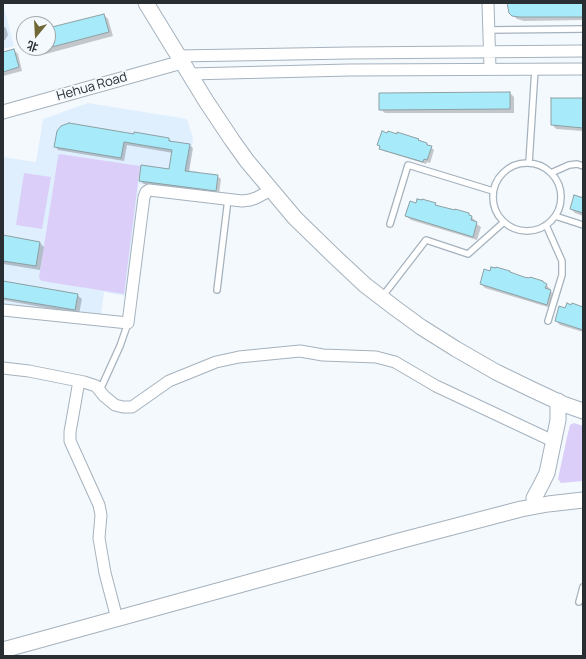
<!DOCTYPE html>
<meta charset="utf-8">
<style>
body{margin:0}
#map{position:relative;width:586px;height:659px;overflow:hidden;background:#f4f9fe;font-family:Manrope,"Noto Sans SC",sans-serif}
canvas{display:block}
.frame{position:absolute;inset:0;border:4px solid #282e32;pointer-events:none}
.north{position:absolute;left:16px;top:16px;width:40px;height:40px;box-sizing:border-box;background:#f4f9fe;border:1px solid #a2a8ac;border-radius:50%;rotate:198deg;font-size:11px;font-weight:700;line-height:16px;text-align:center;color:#282e32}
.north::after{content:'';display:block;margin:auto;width:14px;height:18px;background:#716835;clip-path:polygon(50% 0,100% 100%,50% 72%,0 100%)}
</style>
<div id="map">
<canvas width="586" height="659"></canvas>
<div class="frame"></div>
<div class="north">北</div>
</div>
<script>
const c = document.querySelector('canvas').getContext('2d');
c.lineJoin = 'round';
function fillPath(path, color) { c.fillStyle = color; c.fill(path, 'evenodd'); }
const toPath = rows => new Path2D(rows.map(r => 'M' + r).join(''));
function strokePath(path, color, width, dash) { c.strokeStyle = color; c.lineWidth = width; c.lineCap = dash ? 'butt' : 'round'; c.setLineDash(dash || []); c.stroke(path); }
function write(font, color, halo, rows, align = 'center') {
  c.font = font + ' Manrope,sans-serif'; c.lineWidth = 3.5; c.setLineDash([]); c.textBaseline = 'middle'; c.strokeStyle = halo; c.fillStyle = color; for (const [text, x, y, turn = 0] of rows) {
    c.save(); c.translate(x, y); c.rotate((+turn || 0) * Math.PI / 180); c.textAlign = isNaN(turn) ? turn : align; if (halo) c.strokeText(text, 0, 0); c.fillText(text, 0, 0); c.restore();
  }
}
fillPath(toPath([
 [3,3,14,46,3,49],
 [88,103,187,119,193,138,189,170,197,171,195,190,139,184,126,296,104,292,101,315,3,304,3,157,36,162,43,119]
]), '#dfeffd');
fillPath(toPath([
 [59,154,140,166,124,294,42,281,39,278,58,157],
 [24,173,51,177,42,229,16,225],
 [574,423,583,426,583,481,561,483,558,479,567,437,570,425]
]), '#dbcff9');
fillPath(toPath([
 [508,3,583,3,583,20,524,21,517,19,510,12],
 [104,15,108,19,113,36,42,55,38,50,37,48,48,48,48,29],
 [3,26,6,28,8,35,5,40,3,41],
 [14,50,18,54,22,71,3,76,3,53],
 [510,93,514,97,514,113,385,113,380,109],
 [583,99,583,131,556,129,552,124],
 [134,135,169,139,172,142,189,145,193,148,189,172,217,176,221,179,219,194,144,184,140,181,170,170,173,153,127,145,124,161,58,150,55,146],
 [418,140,421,142,427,144,434,150,430,163,427,162,426,164,384,151,381,148],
 [575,195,583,197,583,216,575,213,571,209],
 [416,204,435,204,438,206,468,214,476,221,475,223,481,227,477,240,411,220,406,216],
 [3,236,40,243,44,247,40,270,3,264],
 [512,274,546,284,550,289,550,291,555,295,551,308,485,288,481,284],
 [3,282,77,295,82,299,79,314,3,300],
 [583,308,583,332,560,325,556,321,566,309]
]), '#0003');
const building = toPath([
 [507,3,583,3,583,17,519,17,512,16,509,13,507,3],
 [104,14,109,32,48,48,48,28,104,14],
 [14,49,19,67,3,72,3,52,14,49],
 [510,92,510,109,379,110,379,93,510,92],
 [551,98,583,98,583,128,551,125,551,98],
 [69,123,134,134,134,132,169,138,169,141,190,144,185,171,218,175,216,191,139,181,141,165,169,169,172,150,124,142,121,158,54,147,57,131,61,126,69,123],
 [382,131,387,133,388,131,397,134,397,132,419,139,418,140,427,143,427,145,432,146,427,160,424,159,423,162,379,149,380,146,377,145,382,131],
 [574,195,583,198,583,213,570,209,574,195],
 [417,199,422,200,422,199,436,203,435,205,455,210,455,209,469,213,469,215,472,216,471,220,477,222,473,237,405,216,410,201,416,203,417,199],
 [3,235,40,242,36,266,3,261,3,235],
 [491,267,496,268,496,267,510,271,510,272,524,277,529,278,530,277,543,281,543,282,547,284,545,288,551,290,547,305,480,284,484,269,490,271,491,267],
 [3,281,78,294,75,310,3,298,3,281],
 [567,303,571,305,572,303,583,307,583,330,555,321,559,306,565,308,567,303]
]);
fillPath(building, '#a7ebfa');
strokePath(building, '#8da0a4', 1);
const service = toPath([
 [489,30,583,29],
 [529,163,535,69],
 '493 197a34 34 0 1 1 68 0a34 34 0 1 1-68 0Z',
 [551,173,569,165,577,164,583,166],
 [555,216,583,225],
 [390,224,408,165,493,191],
 [546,225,562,261,562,275,548,321],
 [217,290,228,199],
 [382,297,426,240,468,254,504,222],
 [100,390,120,346,128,323],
 [579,602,583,587]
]);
const minor = toPath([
 [488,3,490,69],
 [178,56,349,53,583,51],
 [189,74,349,70,583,69],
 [3,310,128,323,144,197,146,192,149,190,242,201,250,200,256,198,271,190],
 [3,368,29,371,84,382,96,386,104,396,115,405,123,407,132,407,169,381,216,362,239,357,300,351,323,355,376,357,395,362,436,386,553,441],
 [79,381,70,432,70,441,99,505,101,515,99,538,105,573,115,611]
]);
const tertiary = toPath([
 [3,112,182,62]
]);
const secondary = toPath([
 [146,3,206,101,232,140,247,161,295,218,334,256,365,285,395,308,421,327,456,349,496,372,531,389,563,404,583,411],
 [534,498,541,485,547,473,558,420,558,401],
 [3,650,399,541,521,509,548,504,583,500]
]);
strokePath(service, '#a5b2bd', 8);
strokePath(minor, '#a5b2bd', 13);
strokePath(tertiary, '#a5b2bd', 15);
strokePath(secondary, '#a5b2bd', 17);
strokePath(service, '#fff', 5.5);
strokePath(minor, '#fff', 11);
strokePath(tertiary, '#fff', 13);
strokePath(secondary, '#fff', 15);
write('13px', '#282e32', '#f4f9fe', [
 ["Hehua Road",92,87,-16]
]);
</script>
